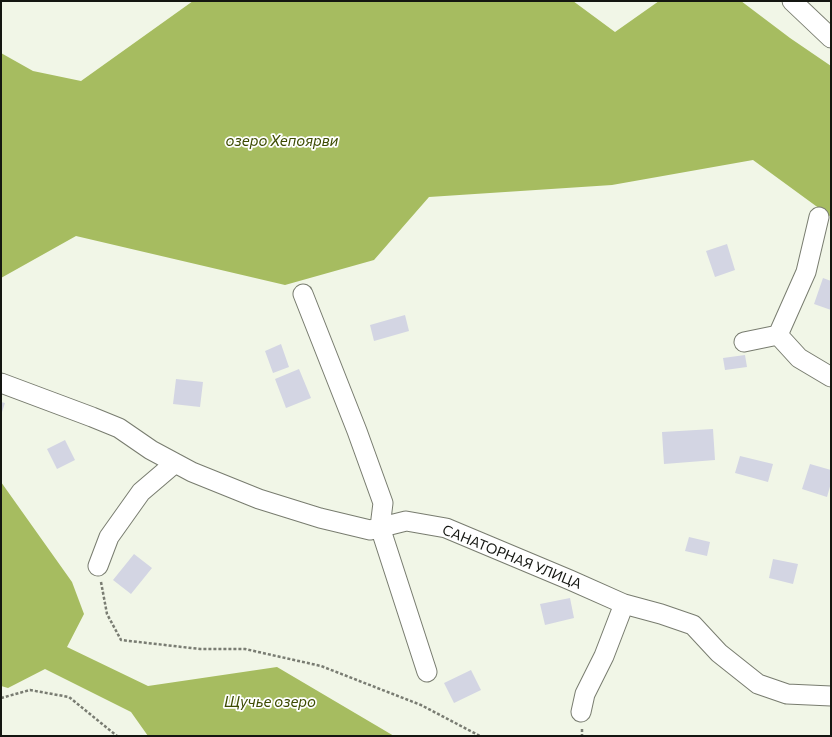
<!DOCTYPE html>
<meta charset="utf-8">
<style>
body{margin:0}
#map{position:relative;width:832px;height:737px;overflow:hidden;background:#f1f6e7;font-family:Commissioner,sans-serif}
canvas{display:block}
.frame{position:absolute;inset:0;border:2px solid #141611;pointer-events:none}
</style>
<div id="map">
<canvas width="832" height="737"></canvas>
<div class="frame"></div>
</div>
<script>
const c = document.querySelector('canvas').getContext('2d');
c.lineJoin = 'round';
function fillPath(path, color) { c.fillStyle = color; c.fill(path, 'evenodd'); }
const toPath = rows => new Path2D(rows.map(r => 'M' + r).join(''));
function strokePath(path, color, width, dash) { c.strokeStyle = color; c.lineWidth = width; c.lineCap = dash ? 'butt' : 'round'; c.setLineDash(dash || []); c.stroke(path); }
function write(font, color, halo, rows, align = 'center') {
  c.font = font + ' Commissioner,sans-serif'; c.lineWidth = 3.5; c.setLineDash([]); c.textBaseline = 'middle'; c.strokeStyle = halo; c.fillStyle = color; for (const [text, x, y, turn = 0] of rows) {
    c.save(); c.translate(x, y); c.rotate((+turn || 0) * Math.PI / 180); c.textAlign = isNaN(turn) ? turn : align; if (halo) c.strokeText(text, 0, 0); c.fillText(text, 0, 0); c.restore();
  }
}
fillPath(toPath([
 [193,1,573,1,615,32,659,1,741,1,790,38,831,66,831,217,753,160,612,185,429,197,374,260,285,285,76,236,1,278,1,53,33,71,81,81],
 [1,482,72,582,84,614,67,647,148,686,277,667,394,736,148,736,131,712,45,669,8,688,1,686]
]), '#a6bc60');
fillPath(toPath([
 [727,244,735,270,715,277,706,251],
 [823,278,831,281,831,310,814,304],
 [405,315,409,331,374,341,370,325],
 [281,344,289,367,273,373,265,351],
 [745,355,747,367,725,370,723,358],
 [299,369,311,398,286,408,275,379],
 [176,379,203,382,200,407,173,404],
 [1,402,5,403,1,415],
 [713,429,715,460,664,464,662,432],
 [65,440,75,460,57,469,47,449],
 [740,456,773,464,768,482,735,473],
 [810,464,831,470,831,483,827,497,802,489],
 [689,537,710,542,707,556,685,551],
 [134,554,152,568,131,594,113,580],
 [773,559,798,564,793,584,769,578],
 [570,598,574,618,545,625,540,604],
 [471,670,481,690,454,703,444,683]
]), '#d3d5e3');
const minor = toPath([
 [792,1,831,38],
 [303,294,357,431,383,503,380,527,427,672],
 [778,335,806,272,819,217],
 [744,342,778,335,799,358,831,377],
 [1,383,92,417,119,428,151,450,192,472,259,499,320,518,370,530,406,521,446,528,570,580,624,604,661,614,693,625,719,653,758,684,787,694,831,696],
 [98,566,109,537,141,492,175,463],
 [581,712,585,694,604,656,624,604]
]);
strokePath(minor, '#787c6f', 21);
strokePath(toPath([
 [101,582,107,614,121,640,200,649,245,649,321,666,421,705,480,736],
 [1,698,30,690,69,697,117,736],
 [582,729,582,736]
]), '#797c72', 2.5, [3, 2]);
strokePath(minor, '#fff', 19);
write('14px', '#141611', '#fff', [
 ["САНАТОРНАЯ УЛИЦА",512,557,22]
]);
write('italic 15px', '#3d4b02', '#fff', [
 ["озеро Хепоярви",282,141],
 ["Щучье озеро",270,702]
]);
</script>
